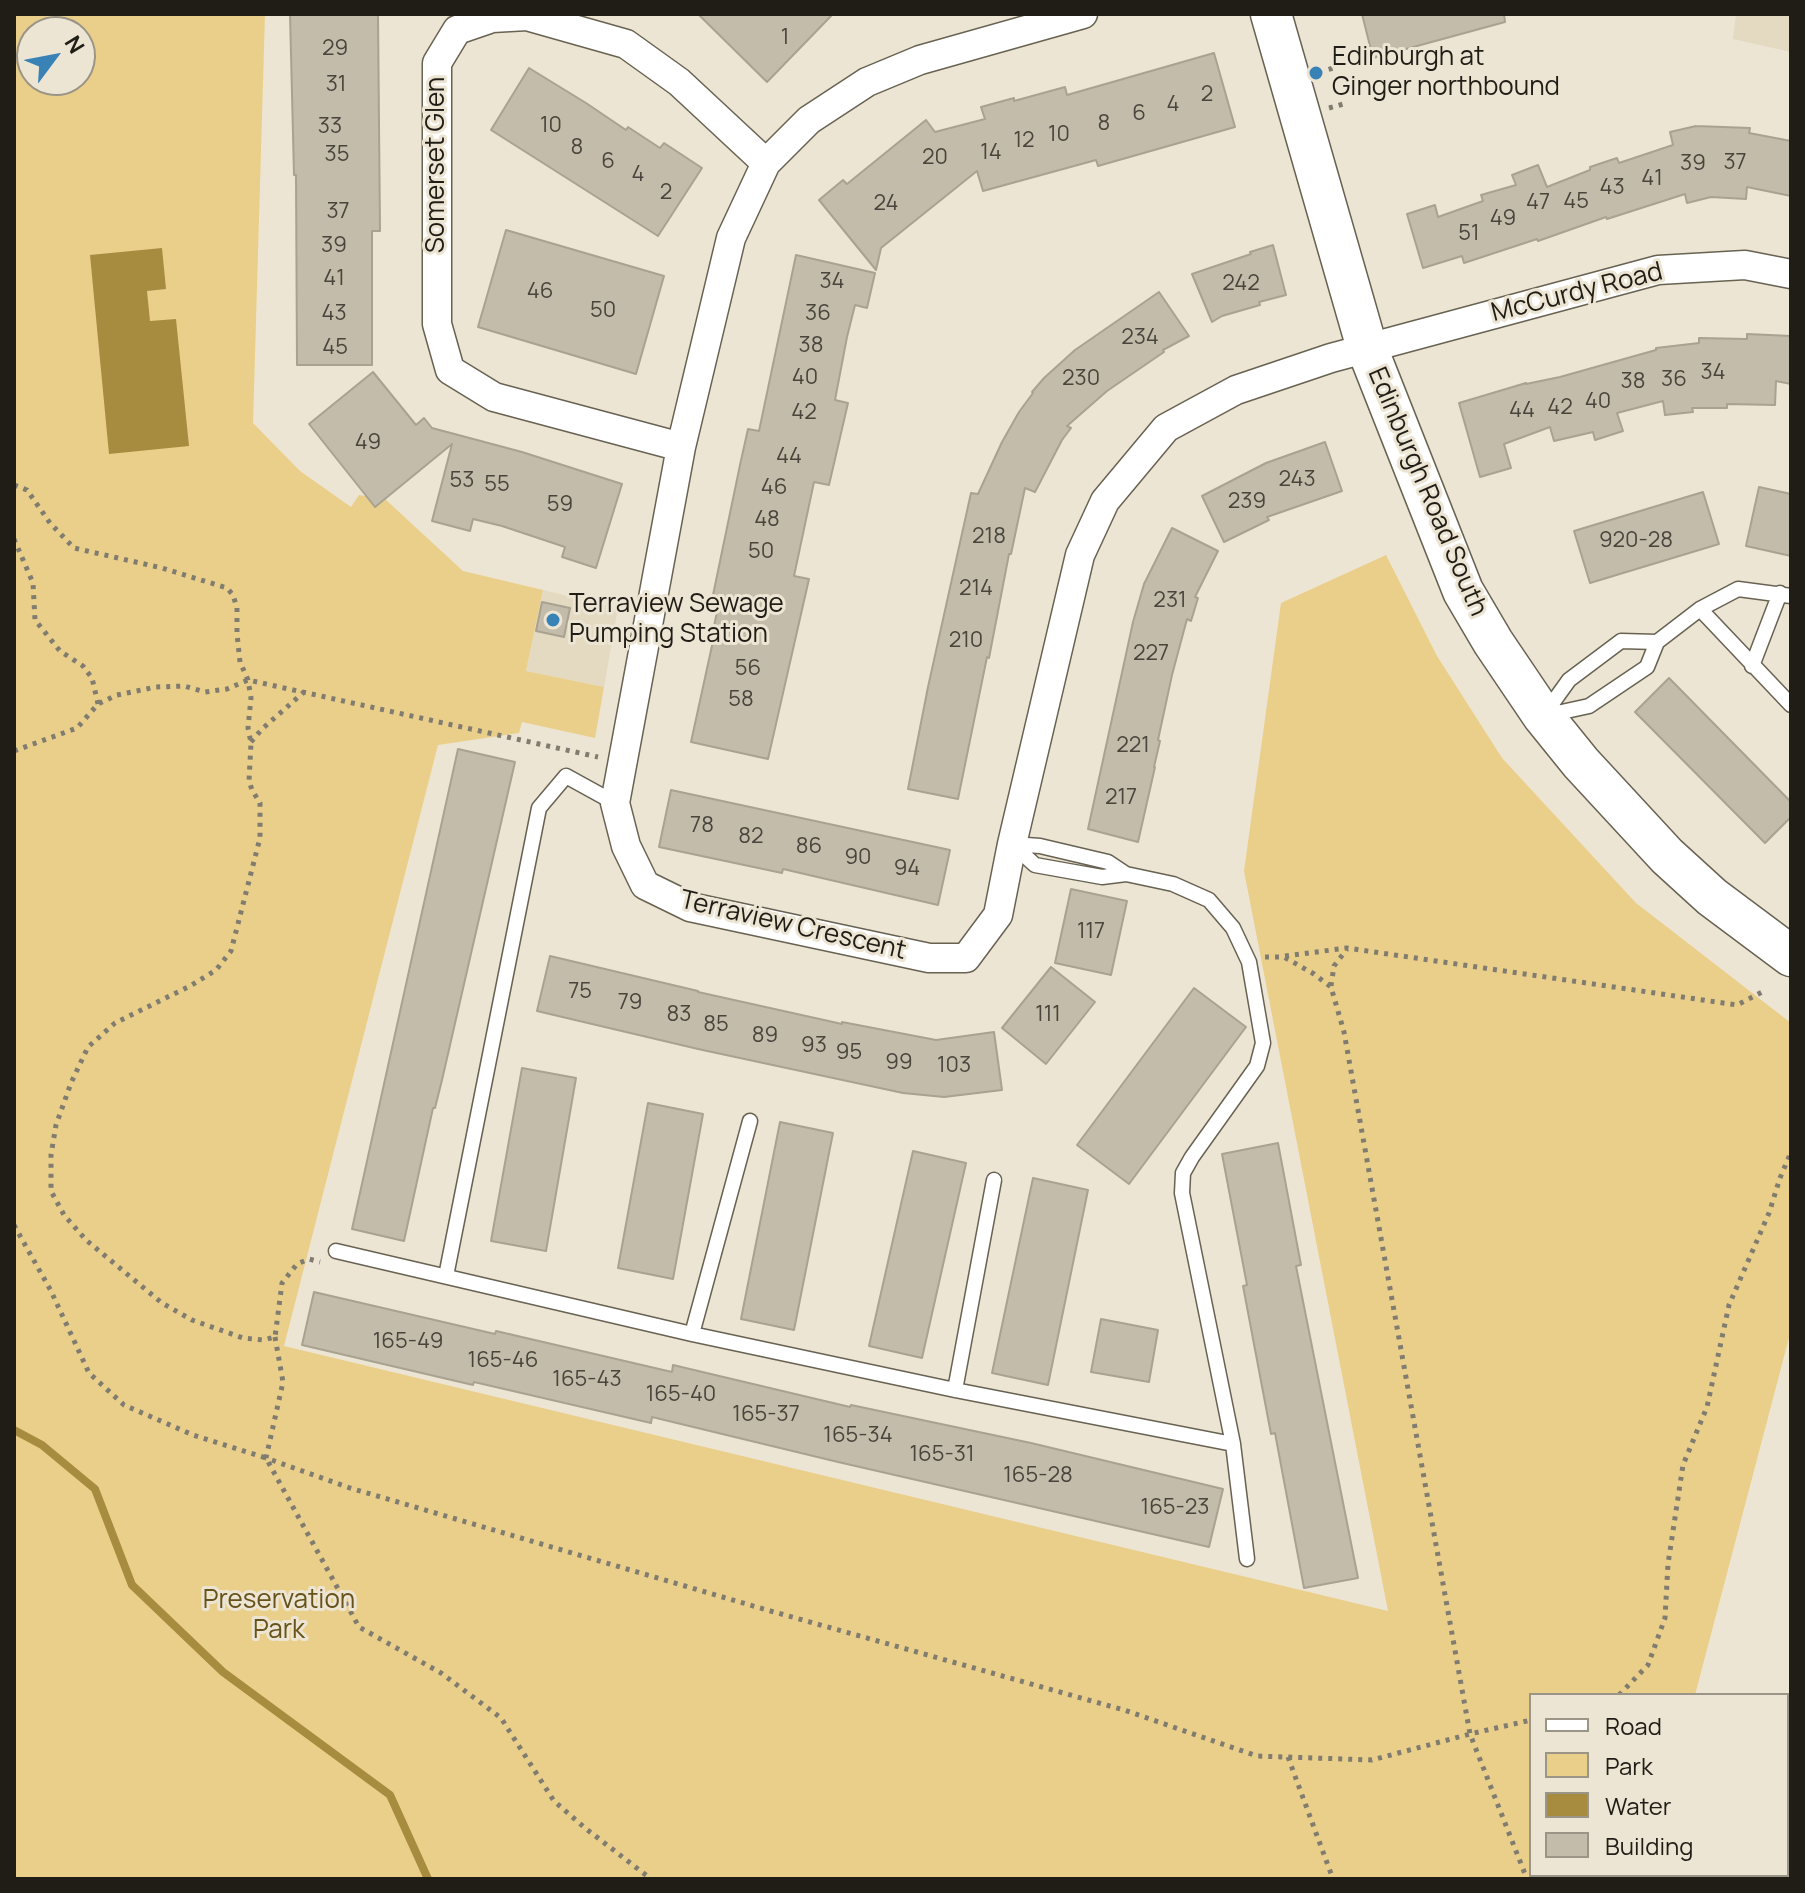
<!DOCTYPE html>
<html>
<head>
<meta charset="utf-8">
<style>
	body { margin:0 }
	#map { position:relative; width:1805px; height:1893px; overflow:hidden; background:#ede5d3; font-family:Manrope,sans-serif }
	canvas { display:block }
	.frame { position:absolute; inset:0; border:16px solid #201d17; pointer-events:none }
	.legend { position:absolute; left:1529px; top:1693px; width:260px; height:184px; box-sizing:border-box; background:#ede5d3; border:2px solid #9b9588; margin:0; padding:10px 14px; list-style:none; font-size:24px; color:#201d17 }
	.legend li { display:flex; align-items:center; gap:16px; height:40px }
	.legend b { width:40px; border:2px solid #9b9588 }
	.north { position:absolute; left:16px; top:16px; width:80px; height:80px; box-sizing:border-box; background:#ede5d3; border:2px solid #9b9588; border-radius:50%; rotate:58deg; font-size:22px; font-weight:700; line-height:32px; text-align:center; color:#201d17 }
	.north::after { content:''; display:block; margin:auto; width:28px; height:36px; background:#3882b6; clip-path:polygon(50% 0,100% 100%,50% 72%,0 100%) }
</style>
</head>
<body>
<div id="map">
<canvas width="1805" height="1893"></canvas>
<div class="frame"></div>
<ul class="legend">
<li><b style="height:10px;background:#fff"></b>Road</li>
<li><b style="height:22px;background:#eacf8a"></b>Park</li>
<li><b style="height:22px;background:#a78b3f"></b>Water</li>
<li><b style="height:22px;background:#c3bcaa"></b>Building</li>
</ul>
<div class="north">N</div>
</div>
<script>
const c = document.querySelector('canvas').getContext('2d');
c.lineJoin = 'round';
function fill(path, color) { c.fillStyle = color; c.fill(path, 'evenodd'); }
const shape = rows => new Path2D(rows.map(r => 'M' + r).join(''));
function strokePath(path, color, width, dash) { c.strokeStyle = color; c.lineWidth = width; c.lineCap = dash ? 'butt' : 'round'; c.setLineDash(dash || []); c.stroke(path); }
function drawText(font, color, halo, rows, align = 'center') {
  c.font = font + ' Manrope,sans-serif'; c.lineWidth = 6; c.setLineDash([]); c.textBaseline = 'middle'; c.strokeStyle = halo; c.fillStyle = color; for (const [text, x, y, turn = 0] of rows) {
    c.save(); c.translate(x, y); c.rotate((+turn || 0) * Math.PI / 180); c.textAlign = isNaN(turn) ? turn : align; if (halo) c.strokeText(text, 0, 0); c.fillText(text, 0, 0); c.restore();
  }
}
fill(shape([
	[1736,14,1791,14,1791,52,1733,39],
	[543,590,618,608,604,687,526,671]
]), '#e4d9c1');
fill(shape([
	[14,14,265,14,253,423,300,471,351,507,359,495,385,499,463,571,543,590,526,671,604,687,595,738,522,722,519,733,438,745,284,1346,1388,1611,1244,871,1281,603,1386,555,1437,656,1502,758,1636,903,1791,1023,1791,1330,1695,1695,1531,1695,1531,1875,1787,1875,1787,1724,1791,1724,1791,1879,14,1879],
	[32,32,80,32,80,80,32,80]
]), '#eacf8a');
fill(shape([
	[162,248,166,289,147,291,150,321,176,319,189,446,109,454,90,255]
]), '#a78b3f');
strokePath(shape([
	[14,1430,42,1445,95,1489,132,1585,223,1672,390,1795,428,1879]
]), '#a78b3f', 8);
const building = shape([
	[290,14,378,14,380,231,372,231,372,365,297,365,296,175,294,175,290,14],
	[698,14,833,14,767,82,698,14],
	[1362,14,1504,14,1505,22,1373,58,1362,14],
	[1214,53,1235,127,1098,166,1096,160,983,191,977,171,881,248,876,270,819,200,843,180,847,184,926,120,935,132,985,119,981,107,1014,98,1014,101,1065,87,1067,95,1214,53],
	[529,68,586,103,626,130,628,127,660,148,664,143,702,168,658,236,491,130,529,68],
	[1696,126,1750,128,1749,133,1791,141,1791,196,1747,187,1746,199,1711,197,1687,203,1685,194,1607,219,1606,217,1538,241,1537,239,1464,263,1462,256,1423,268,1407,214,1435,205,1438,217,1483,201,1481,195,1516,185,1512,175,1538,165,1547,187,1590,170,1590,167,1617,158,1619,163,1673,145,1670,132,1696,126],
	[506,230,664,276,636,374,478,327,506,230],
	[1273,245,1286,295,1259,302,1260,305,1222,316,1212,322,1192,274,1251,254,1250,252,1273,245],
	[796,255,875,273,867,308,855,305,847,337,835,400,848,403,829,485,814,482,794,576,809,579,768,759,691,742,713,641,711,641,720,597,713,595,740,465,748,429,759,431,796,255],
	[1159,292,1189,336,1163,350,1164,352,1107,391,1067,426,1071,428,1062,440,1035,492,1025,488,1011,554,1009,554,989,658,987,657,958,799,908,789,928,687,971,493,978,494,1002,442,1019,412,1033,393,1032,392,1044,378,1075,350,1159,292],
	[1747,334,1791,336,1791,384,1776,381,1775,405,1727,404,1727,408,1692,408,1693,412,1665,415,1663,401,1617,413,1623,431,1595,440,1593,432,1554,441,1550,427,1504,444,1511,468,1480,477,1459,403,1526,383,1526,384,1560,377,1656,350,1656,348,1699,343,1699,338,1747,339,1747,334],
	[373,372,416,425,424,418,432,428,522,452,622,484,596,568,562,557,565,547,502,526,473,519,470,531,432,521,452,444,375,507,309,424,373,372],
	[1325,442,1342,491,1267,517,1269,520,1224,542,1202,496,1266,463,1325,442],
	[1759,487,1791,494,1791,556,1746,546,1759,487],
	[1703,492,1719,544,1590,583,1574,531,1703,492],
	[1172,528,1218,551,1195,597,1198,598,1191,621,1187,619,1172,675,1158,740,1160,741,1154,767,1155,767,1138,842,1088,829,1133,622,1144,584,1172,528],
	[542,602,570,608,564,637,536,631,542,602],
	[1669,678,1791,802,1791,817,1765,843,1635,712,1669,678],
	[458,749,515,762,442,1080,435,1108,433,1108,404,1241,352,1229,458,749],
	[671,790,950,850,938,905,783,869,782,873,659,847,671,790],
	[1071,889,1127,901,1111,975,1055,963,1071,889],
	[550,956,698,991,698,992,842,1024,842,1022,936,1040,994,1032,1002,1090,944,1097,903,1093,698,1049,537,1011,550,956],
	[1051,967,1095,1002,1046,1064,1002,1028,1051,967],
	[1194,988,1246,1027,1129,1184,1077,1145,1194,988],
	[522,1068,576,1078,546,1251,491,1241,522,1068],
	[648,1103,703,1114,673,1279,618,1268,648,1103],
	[780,1122,833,1133,794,1330,741,1319,780,1122],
	[1278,1143,1301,1265,1296,1266,1358,1578,1304,1588,1275,1433,1271,1434,1243,1286,1247,1285,1222,1154,1278,1143],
	[913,1151,966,1163,922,1358,869,1346,913,1151],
	[1033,1178,1088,1190,1048,1385,992,1373,1033,1178],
	[314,1292,495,1334,496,1331,672,1372,673,1365,850,1407,851,1405,1031,1443,1223,1489,1209,1547,838,1462,652,1417,651,1423,474,1382,473,1385,302,1345,314,1292],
	[1101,1319,1158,1330,1149,1382,1091,1372,1101,1319]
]);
fill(building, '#c3bcaa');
strokePath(building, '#a9a291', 2);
const service = shape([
	[1700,609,1791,705],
	[1752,666,1780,593],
	[1546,712,1569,680,1621,641,1657,642],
	[1548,715,1589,706,1647,667,1657,642,1700,609,1738,589,1791,596],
	[1012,844,1035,865,1102,877,1126,874,1173,884,1209,900,1233,928,1249,962,1263,1043,1257,1066,1192,1157,1183,1173,1182,1193,1233,1444,1247,1559],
	[1013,844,1040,846,1108,862,1126,874],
	[336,1251,692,1334,955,1390,1233,1444],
	[446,1276,539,808,566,776,615,803],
	[692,1334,750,1121],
	[955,1390,994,1180]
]);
const minor = shape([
	[1083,14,920,60,867,82,809,120,766,163,731,238,681,447,615,803,626,846,645,885,690,907,929,958,966,958,998,915,1012,844,1080,555,1105,501,1166,428,1236,390,1331,358,1658,270,1745,265,1791,274],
	[681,447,494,397,450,370,437,324,437,63,457,30,492,18,527,16,626,44,679,82,766,163]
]);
const secondary = shape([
	[1271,14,1367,348,1463,591,1493,642,1543,716,1581,763,1667,856,1712,897,1791,956]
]);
strokePath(service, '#686252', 17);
strokePath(minor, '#686252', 31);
strokePath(secondary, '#686252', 43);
strokePath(shape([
	[1319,72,1337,67],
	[1329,108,1347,103],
	[14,485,27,490,50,523,74,548,162,568,227,588,233,595,237,608,237,634,240,662,248,680,251,698,248,728,251,743,249,781,252,790,260,803,260,838,231,951,216,970,190,986,115,1023,88,1047,71,1083,56,1125,51,1155,51,1191,64,1215,86,1240,162,1303,192,1320,243,1338,263,1340,275,1337,282,1283,297,1264,309,1259,320,1262],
	[14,539,33,583,35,620,60,651,83,666,92,678,98,704],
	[251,742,262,729,304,692],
	[14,751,77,728,98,704,117,695,156,687,184,686,205,692,227,689,248,680,598,757],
	[1285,956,1347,948,1737,1005,1764,991],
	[1265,957,1284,957,1314,974,1331,987,1344,1032,1470,1734,1527,1879],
	[1331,986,1334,966,1347,949],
	[14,1225,51,1291,89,1373,124,1405,193,1435,266,1458,359,1627,441,1673,501,1718,554,1801,585,1828,651,1879],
	[275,1337,283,1382,266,1458,350,1488,767,1610,1124,1710,1257,1756,1372,1760,1470,1734,1531,1720],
	[1619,1695,1648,1665,1665,1618,1668,1564,1683,1465,1707,1407,1729,1305,1769,1213,1780,1178,1791,1152],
	[1288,1757,1333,1879]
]), '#817c70', 5, [4, 6]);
strokePath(service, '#fff', 14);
strokePath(minor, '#fff', 28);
strokePath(secondary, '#fff', 40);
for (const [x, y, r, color] of [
	[1316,73,8,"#3882b6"],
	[553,620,8,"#3882b6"]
]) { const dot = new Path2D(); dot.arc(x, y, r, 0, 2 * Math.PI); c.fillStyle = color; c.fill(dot); strokePath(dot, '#ede5d3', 3); }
drawText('22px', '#49453c', null, [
	["1",785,38],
	["29",335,49],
	["31",336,85],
	["2",1207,95],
	["4",1173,105],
	["6",1139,114],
	["8",1104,124],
	["10",551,126],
	["33",330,127],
	["10",1059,135],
	["12",1024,141],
	["8",577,148],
	["14",991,153],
	["35",337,155],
	["20",935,158],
	["6",608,162],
	["37",1735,163],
	["39",1693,164],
	["4",638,175],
	["41",1652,179],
	["43",1612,188],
	["2",666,193],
	["45",1576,202],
	["47",1538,203],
	["24",886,204],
	["37",338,212],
	["49",1503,219],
	["51",1469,234],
	["39",334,246],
	["41",334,279],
	["34",832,282],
	["242",1241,284],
	["46",540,292],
	["50",603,311],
	["43",334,314],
	["36",818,314],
	["234",1140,338],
	["38",811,346],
	["45",335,348],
	["34",1713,373],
	["40",805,378],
	["230",1081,379],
	["36",1674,380],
	["38",1633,382],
	["40",1598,402],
	["42",1560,408],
	["44",1522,411],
	["42",804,413],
	["49",368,443],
	["44",789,457],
	["243",1297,480],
	["53",462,481],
	["55",497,485],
	["46",774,488],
	["239",1247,502],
	["59",560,505],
	["48",767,520],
	["218",989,537],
	["920-28",1636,541],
	["50",761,552],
	["214",976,589],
	["231",1170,601],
	["210",966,641],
	["227",1151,654],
	["56",748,669],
	["58",741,700],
	["221",1133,746],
	["217",1121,798],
	["78",702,826],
	["82",751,837],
	["86",809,847],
	["90",858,858],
	["94",907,869],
	["117",1091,932],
	["75",580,992],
	["79",630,1003],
	["83",679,1015],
	["111",1048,1015],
	["85",716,1025],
	["89",765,1036],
	["93",814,1046],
	["95",849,1053],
	["99",899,1063],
	["103",954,1066],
	["165-49",408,1342],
	["165-46",503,1361],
	["165-43",587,1380],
	["165-40",681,1395],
	["165-37",766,1415],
	["165-34",858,1436],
	["165-31",942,1455],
	["165-28",1038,1476],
	["165-23",1175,1508]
]);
drawText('26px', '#201d17', '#ede5d3', [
	["Edinburgh at",1332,58],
	["Ginger northbound",1332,88],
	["Terraview Sewage",569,605],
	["Pumping Station",569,635]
], 'left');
drawText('26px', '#201d17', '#ede5d3', [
	["Somerset Glen",437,165,-90],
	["McCurdy Road",1577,293,-14],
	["Edinburgh Road South",1427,492,67],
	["Terraview Crescent",793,926,13]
]);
drawText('26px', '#675219', '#ede5d3', [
	["Preservation",279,1601],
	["Park",279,1631]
]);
</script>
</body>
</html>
